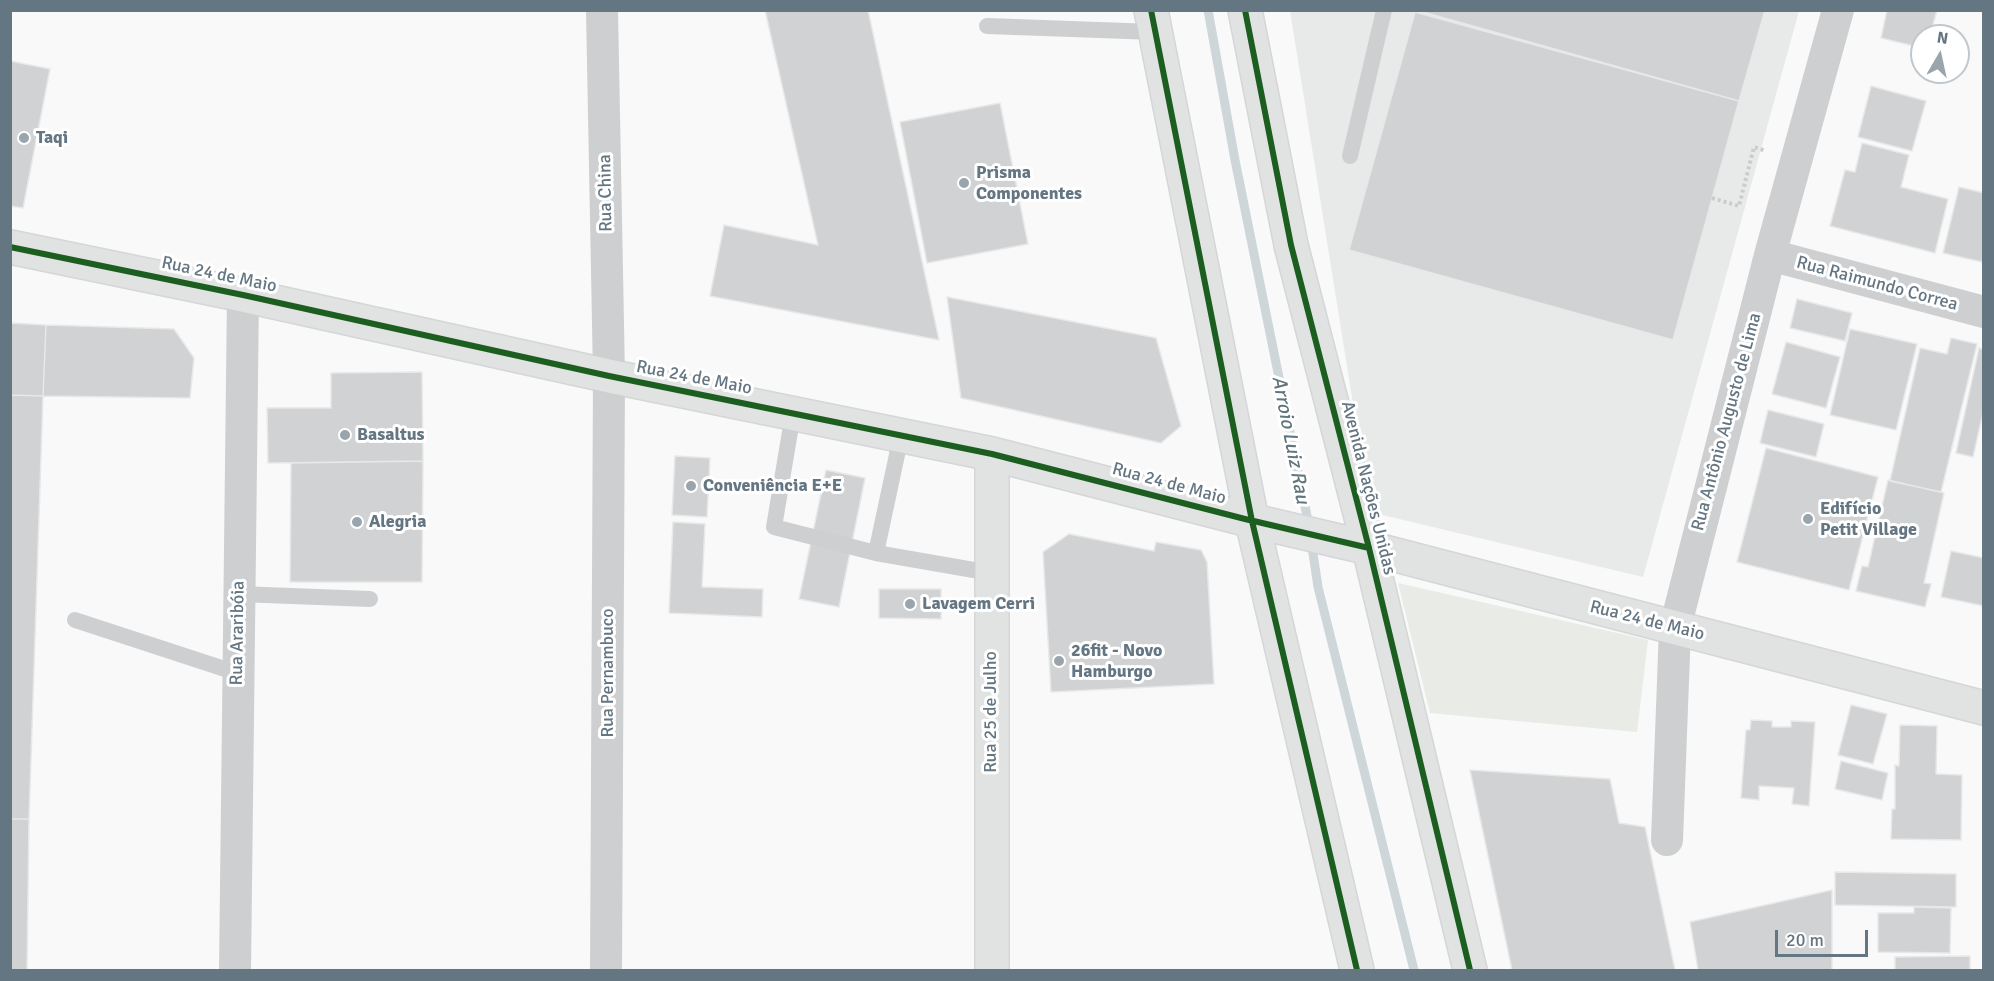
<!DOCTYPE html>
<html>
<head>
<meta charset="utf-8">
<style>
	body { margin:0 }
	#map { position:relative; width:1994px; height:981px; overflow:hidden; background:#f9f9f9; font-family:Signika,sans-serif }
	canvas { display:block }
	.frame { position:absolute; inset:0; border:12px solid #657683; pointer-events:none }
	.north { position:absolute; left:1910px; top:24px; width:60px; height:60px; box-sizing:border-box; background:#fff; border:2px solid #c1c8cd; border-radius:50%; rotate:9deg; font-size:16px; font-weight:700; line-height:24px; text-align:center; color:#657683 }
	.north::after { content:''; display:block; margin:auto; width:21px; height:27px; background:#99a4ac; clip-path:polygon(50% 0,100% 100%,50% 72%,0 100%) }
	.scale { position:absolute; left:1775px; top:930px; width:93px; height:27px; box-sizing:border-box; border:3px solid #657683; border-top:0; padding-left:8px; font-size:18px; line-height:21px; white-space:nowrap; color:#657683; -webkit-text-stroke:4px #fff; paint-order:stroke }
</style>
</head>
<body>
<div id="map">
<canvas width="1994" height="981"></canvas>
<div class="frame"></div>
<div class="north">N</div>
<div class="scale">20 m</div>
</div>
<script>
const c = document.querySelector('canvas').getContext('2d');
c.lineJoin = 'round';
function fill(path, color) { c.fillStyle = color; c.fill(path, 'evenodd'); }
const shape = rows => new Path2D(rows.map(r => 'M' + r).join(''));
function strokePath(path, color, width, dash) { c.strokeStyle = color; c.lineWidth = width; c.lineCap = dash ? 'butt' : 'round'; c.setLineDash(dash || []); c.stroke(path); }
function drawText(font, color, halo, rows, align = 'center') {
  c.font = font + ' Signika,sans-serif'; c.lineWidth = 6; c.setLineDash([]); c.textBaseline = 'middle'; c.strokeStyle = halo; c.fillStyle = color; for (const [text, x, y, turn = 0] of rows) {
    c.save(); c.translate(x, y); c.rotate((+turn || 0) * Math.PI / 180); c.textAlign = isNaN(turn) ? turn : align; if (halo) c.strokeText(text, 0, 0); c.fillText(text, 0, 0); c.restore();
  }
}
fill(shape([
	[1290,11,1799,11,1643,577,1378,514,1354,410]
]), '#e8e9e9');
fill(shape([
	[1398,583,1648,640,1637,732,1430,713]
]), '#e8ebe6');
strokePath(shape([
	[1208,10,1235,160,1309,526],
	[1311,540,1318,587,1414,970]
]), '#ced6d9', 9);
const building = shape([
	[765,10,868,10,939,340,710,296,724,225,818,245,765,10],
	[1416,10,1765,10,1739,101,1416,10],
	[1887,10,1937,10,1930,36,1922,36,1922,48,1881,38,1887,10],
	[1415,12,1739,101,1673,340,1349,250,1415,12],
	[10,61,50,69,23,208,10,206,10,61],
	[1871,86,1926,101,1912,151,1858,137,1871,86],
	[1000,103,1028,244,927,263,900,122,1000,103],
	[1862,143,1909,155,1901,187,1948,199,1935,253,1830,226,1845,170,1855,172,1862,143],
	[1959,187,1984,193,1984,255,1982,262,1943,253,1959,187],
	[947,297,1156,338,1181,426,1161,443,961,398,947,297],
	[1797,299,1852,313,1845,341,1790,328,1797,299],
	[10,323,46,325,43,396,10,395,10,323],
	[46,325,174,329,194,358,190,398,43,396,46,325],
	[1850,329,1917,344,1896,430,1830,415,1850,329],
	[1951,338,1977,344,1941,492,1890,481,1920,348,1947,354,1951,338],
	[1786,342,1840,357,1826,408,1772,394,1786,342],
	[1979,348,1984,350,1984,408,1973,457,1956,453,1979,348],
	[422,372,423,461,268,463,267,408,331,408,331,373,422,372],
	[10,395,43,396,29,819,10,819,10,395],
	[1768,410,1824,424,1816,457,1760,443,1768,410],
	[1766,448,1878,477,1849,590,1737,562,1766,448],
	[675,456,710,458,707,517,672,515,675,456],
	[423,461,422,582,290,582,291,463,423,461],
	[826,470,865,478,839,607,799,599,826,470],
	[1888,480,1944,493,1924,583,1931,584,1925,607,1856,591,1862,566,1868,567,1888,480],
	[673,522,705,524,702,587,763,589,762,617,669,613,673,522],
	[1069,534,1154,551,1156,542,1201,550,1207,562,1214,684,1051,692,1043,552,1069,534],
	[1951,551,1984,558,1984,606,1941,597,1951,551],
	[879,589,941,589,941,619,879,618,879,589],
	[1851,705,1887,714,1873,764,1838,755,1851,705],
	[1751,720,1772,721,1772,727,1791,727,1791,721,1815,722,1809,806,1792,804,1794,788,1759,786,1759,800,1741,798,1746,730,1750,730,1751,720],
	[1900,725,1937,726,1936,774,1962,775,1961,840,1891,839,1892,809,1895,809,1895,765,1899,766,1900,725],
	[1841,761,1888,773,1882,800,1835,789,1841,761],
	[1470,770,1610,779,1619,823,1645,827,1675,970,1512,970,1470,770],
	[10,819,29,819,27,970,10,970,10,819],
	[1835,872,1956,874,1956,907,1835,905,1835,872],
	[1832,890,1832,970,1698,970,1690,922,1832,890],
	[1914,907,1951,908,1950,953,1878,952,1878,913,1914,913,1914,907],
	[1970,956,1970,970,1895,970,1895,957,1970,956]
]);
fill(building, '#d0d2d3');
strokePath(building, '#e8e8e8', 1.5);
const secondary = shape([
	[1151,10,1252,521,1357,970],
	[1245,10,1291,245,1369,548,1470,970],
	[10,247,243,295,609,376,992,454,1245,519,1369,548,1984,708],
	[992,970,992,454]
]);
strokePath(secondary, '#d5d6d7', 36);
strokePath(shape([
	[1712,198,1739,206,1754,147,1766,151]
]), '#cbcccd', 4, [3, 3]);
strokePath(shape([
	[987,26,1155,32],
	[1350,156,1384,10],
	[793,414,774,527,876,553,991,573],
	[876,553,901,436],
	[239,594,370,599],
	[75,620,237,673]
]), '#cecfd0', 16);
strokePath(shape([
	[602,10,609,376,606,970],
	[1770,255,1984,312],
	[1667,840,1675,628,1770,255,1838,10],
	[235,970,243,295]
]), '#cecfd0', 32);
strokePath(secondary, '#e1e2e2', 33);
strokePath(shape([
	[1151,10,1252,521,1357,970],
	[1245,10,1291,245,1369,548,1470,970],
	[10,247,243,295,609,376,992,454,1245,519,1369,548]
]), '#1b5e20', 6);
for (const [x, y, r, color] of [
	[24,138,6,"#99a4ac"],
	[964,183,6,"#99a4ac"],
	[345,435,6,"#99a4ac"],
	[691,486,6,"#99a4ac"],
	[1808,519,6,"#99a4ac"],
	[357,522,6,"#99a4ac"],
	[910,604,6,"#99a4ac"],
	[1059,661,6,"#99a4ac"]
]) { const dot = new Path2D(); dot.arc(x, y, r, 0, 2 * Math.PI); c.fillStyle = color; c.fill(dot); strokePath(dot, '#fff', 2); }
drawText('bold 18px', '#657683', '#fff', [
	["Taqi",36,138],
	["Prisma",976,173],
	["Componentes",976,194],
	["Basaltus",357,435],
	["Conveniência E+E",703,486],
	["Edifício",1820,509],
	["Petit Village",1820,530],
	["Alegria",369,522],
	["Lavagem Cerri",922,604],
	["26fit - Novo",1071,651],
	["Hamburgo",1071,672]
], 'left');
drawText('18px', '#657683', '#fff', [
	["Rua China",606,193,-91],
	["Rua 24 de Maio",219,275,12],
	["Rua Raimundo Correa",1877,284,15],
	["Rua 24 de Maio",694,378,11],
	["Rua Antônio Augusto de Lima",1727,422,-75],
	["Rua 24 de Maio",1169,484,15],
	["Avenida Nações Unidas",1368,488,76],
	["Rua 24 de Maio",1647,621,14],
	["Rua Araribóia",238,633,-89],
	["Rua Pernambuco",608,673,-90],
	["Rua 25 de Julho",991,712,-90]
]);
drawText('italic 20px', '#60757c', '#fff', [
	["Arroio Luiz Rau",1290,440,79]
]);
</script>
</body>
</html>
